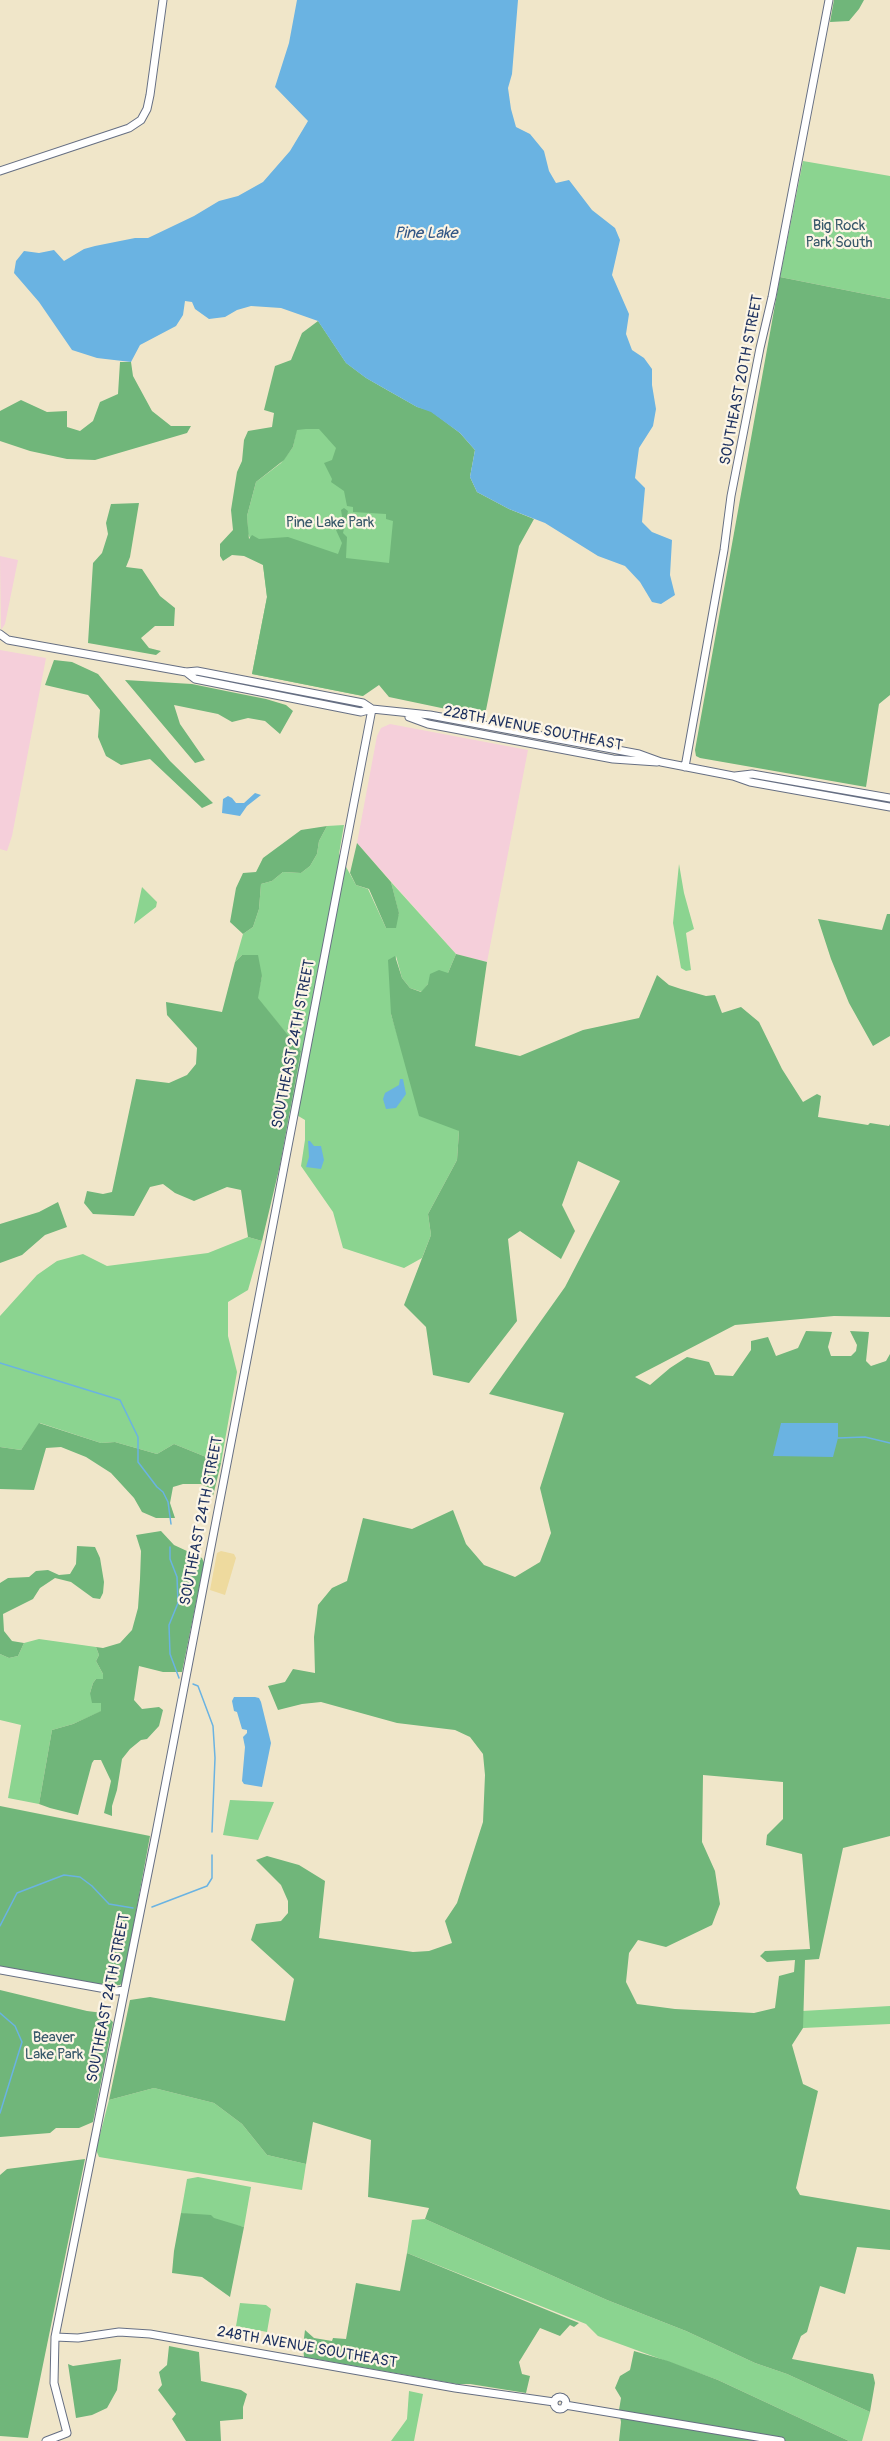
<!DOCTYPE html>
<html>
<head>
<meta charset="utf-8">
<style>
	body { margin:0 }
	canvas { display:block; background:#f0e6c9 }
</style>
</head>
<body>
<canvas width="890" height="2441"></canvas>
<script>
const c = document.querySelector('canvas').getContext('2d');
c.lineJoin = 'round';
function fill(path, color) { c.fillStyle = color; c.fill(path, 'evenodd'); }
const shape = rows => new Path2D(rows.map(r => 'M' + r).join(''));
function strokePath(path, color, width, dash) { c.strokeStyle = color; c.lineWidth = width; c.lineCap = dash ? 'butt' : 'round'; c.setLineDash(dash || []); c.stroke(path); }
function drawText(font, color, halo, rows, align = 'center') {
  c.font = font + ' Pangolin,sans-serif'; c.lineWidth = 4.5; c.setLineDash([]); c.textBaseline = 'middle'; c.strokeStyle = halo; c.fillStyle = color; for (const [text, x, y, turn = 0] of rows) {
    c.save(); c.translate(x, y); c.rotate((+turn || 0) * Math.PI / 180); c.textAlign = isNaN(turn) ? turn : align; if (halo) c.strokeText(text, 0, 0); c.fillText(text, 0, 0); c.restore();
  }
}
fill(shape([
	[0,556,18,560,5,624,1,630],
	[0,650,46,658,12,836,7,851,0,849],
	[390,724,528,750,487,962,456,954,357,843,377,736,381,728]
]), '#f5cfda');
fill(shape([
	[803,161,890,176,890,299,780,277],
	[318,321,346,363,366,378,386,390,417,407,431,411,363,696,252,674,267,597,263,565,248,534,247,516,256,482,281,463,293,447],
	[344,825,339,854,356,885,368,889,386,928,399,914,391,882,456,954,448,973,428,984,422,992,410,988,402,978,396,956,391,1014,400,1044,459,1131,457,1160,428,1214,431,1235,422,1258,404,1268,343,1248,333,1212,301,1166,305,1140,305,1120,290,1111,301,1051,257,998,262,976,242,955,235,962,243,934,253,927,259,909,261,884,272,881,283,872,301,873,310,866,317,854,319,841,327,826],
	[679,864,684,893,694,929,686,933,691,970,686,971,681,968,673,923],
	[142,887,157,902,156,907,134,924],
	[248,1237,262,1241,248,1290,228,1302,228,1336,237,1372,221,1463,174,1444,157,1454,115,1442,101,1443,40,1423,21,1450,0,1447,0,1316,37,1275,57,1261,83,1254,107,1266,208,1253],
	[39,1639,96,1647,99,1655,96,1661,103,1674,103,1680,96,1679,93,1683,90,1693,101,1703,102,1711,73,1724,52,1730,39,1804,8,1798,21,1725,0,1720,0,1654,9,1658,18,1656,24,1643],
	[230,1800,274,1802,258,1840,223,1835],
	[890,2006,890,2024,803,2028,802,2011],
	[154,2088,214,2103,242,2124,267,2155,306,2164,302,2190,99,2157,96,2150,109,2100],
	[198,2177,251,2187,244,2227,181,2213,187,2179],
	[425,2219,607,2300,686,2331,755,2363,787,2374,870,2412,862,2441,849,2441,718,2380,598,2336,586,2324,407,2253,412,2220],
	[240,2303,266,2305,271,2309,267,2332,236,2326],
	[409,2391,423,2394,414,2441,391,2441,407,2419]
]), '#8bd490');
fill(shape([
	[834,0,864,0,859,9,849,21,830,22],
	[780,277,890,299,890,695,879,704,866,787,700,758,696,756,695,750],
	[318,321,346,363,366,378,417,407,431,411,460,433,475,450,470,477,477,492,509,509,534,519,519,546,486,710,470,714,389,697,379,685,363,696,252,674,267,597,263,565,244,556,232,555,223,561,220,556,220,544,233,530,231,510,237,472,242,461,244,440,248,431,272,427,274,413,264,410,275,366,291,360,302,333],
	[306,429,319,429,336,448,332,460,324,463,332,479,331,482,344,491,347,506,353,507,353,512,386,514,386,519,393,521,389,563,346,558,347,537,343,533,348,511,344,508,341,510,342,516,336,530,342,543,338,554,288,537,259,539,252,535,249,539,247,516,256,482,284,460,293,447,297,430],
	[120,362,131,362,133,376,152,411,171,426,191,426,187,433,95,460,67,459,30,451,0,441,0,411,21,400,47,412,67,411,67,427,80,431,93,421,100,402,118,394],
	[139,503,130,557,126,567,142,569,160,596,175,608,174,626,155,626,141,638,149,648,161,651,156,655,88,643,93,563,102,553,108,534,106,523,111,504],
	[54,660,72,662,98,674,170,761,213,803,202,808,150,759,121,765,106,756,98,737,100,710,88,695,45,685],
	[125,680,192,684,226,691,266,699,286,705,293,711,280,734,265,721,248,718,232,722,218,714,174,705,180,724,205,760,195,763],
	[327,826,319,841,317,854,310,866,301,873,283,872,272,881,261,884,259,909,253,927,243,934,230,922,236,888,243,873,256,872,263,858,301,830],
	[357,843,391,882,399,913,396,928,386,928,369,889,356,885,350,873],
	[887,914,890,914,890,1036,873,1046,849,1003,831,959,818,919,882,930],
	[456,954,487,962,475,1046,520,1056,583,1030,639,1018,657,975,669,985,681,989,706,996,715,995,722,1013,741,1007,759,1022,782,1069,803,1102,817,1094,821,1096,818,1117,868,1125,870,1123,889,1126,890,1124,890,1317,834,1316,735,1325,635,1377,650,1385,670,1368,687,1357,709,1362,715,1375,733,1376,751,1350,751,1341,768,1337,776,1356,798,1348,806,1331,832,1332,828,1347,831,1356,851,1356,856,1351,857,1345,850,1331,869,1332,866,1361,871,1366,886,1361,890,1354,890,1836,843,1848,819,1959,805,1960,803,2028,792,2045,803,2084,818,2091,796,2188,800,2195,890,2210,890,2250,857,2247,845,2294,820,2286,807,2332,801,2336,792,2359,873,2374,875,2383,870,2412,787,2374,755,2363,686,2331,607,2300,425,2219,429,2208,368,2197,371,2140,313,2122,306,2164,267,2155,242,2124,214,2103,154,2088,109,2100,130,2000,150,1997,285,2021,294,1979,251,1940,256,1924,281,1921,288,1913,288,1901,281,1885,256,1860,267,1856,299,1865,325,1881,319,1938,413,1952,429,1951,452,1943,445,1921,457,1903,483,1822,485,1775,483,1754,470,1737,455,1730,397,1723,321,1702,302,1704,278,1710,268,1686,285,1682,293,1669,315,1673,314,1637,318,1605,332,1588,347,1581,363,1518,412,1529,453,1510,466,1544,484,1565,515,1577,540,1562,551,1533,540,1488,564,1413,489,1394,565,1287,620,1181,578,1161,562,1205,575,1231,561,1259,520,1231,508,1239,517,1321,469,1383,433,1375,426,1327,404,1305,431,1235,428,1214,457,1160,459,1131,419,1116,391,1014,388,960,395,956,402,978,410,988,421,992,428,984,430,974,439,970,448,973],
	[703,1775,783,1782,783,1819,767,1835,766,1845,802,1854,810,1949,765,1951,760,1956,767,1962,795,1960,794,1972,779,1976,775,2008,754,2013,675,2009,637,2004,626,1982,629,1953,638,1940,666,1947,712,1925,720,1904,715,1871,702,1842],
	[242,955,258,955,262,976,258,998,301,1051,280,1165,262,1241,248,1237,241,1190,227,1187,194,1201,175,1193,163,1184,150,1187,134,1216,93,1214,84,1203,87,1191,103,1194,112,1192,136,1079,169,1083,187,1075,196,1064,197,1048,167,1015,166,1002,222,1012,235,962],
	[58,1202,67,1227,45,1235,22,1255,0,1263,0,1224,39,1212],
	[39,1423,101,1443,115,1442,157,1454,174,1444,221,1463,213,1496,211,1489,201,1484,183,1484,173,1487,170,1503,175,1518,156,1518,142,1512,134,1498,111,1473,86,1457,61,1447,46,1448,34,1490,0,1489,0,1447,21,1450],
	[161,1531,174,1545,202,1558,204,1563,182,1672,163,1672,139,1666,134,1700,142,1709,159,1707,163,1710,159,1726,147,1739,141,1740,130,1749,122,1759,117,1790,112,1806,112,1816,104,1813,111,1781,101,1760,94,1760,92,1763,78,1815,50,1808,39,1804,52,1730,73,1724,101,1711,101,1703,92,1703,90,1693,93,1683,96,1679,103,1679,103,1674,96,1661,99,1655,96,1647,103,1648,120,1643,132,1630,138,1608,140,1579,141,1551,136,1535],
	[77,1546,95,1547,100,1558,104,1582,103,1593,100,1599,93,1598,71,1582,55,1578,40,1588,33,1599,3,1614,4,1631,12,1641,24,1643,18,1656,9,1658,0,1654,0,1583,8,1578,29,1577,36,1571,48,1570,59,1575,70,1574,76,1564],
	[0,1806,150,1836,123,1982,120,1985,110,1986,0,1966],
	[0,1990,87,2011,103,2013,113,2022,93,2122,79,2128,56,2128,50,2133,0,2137],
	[85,2159,28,2438,0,2436,0,2175,7,2169],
	[181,2213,211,2215,214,2218,244,2227,230,2297,202,2277,172,2273,174,2251],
	[407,2253,579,2323,574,2327,570,2325,560,2336,540,2328,519,2362,522,2374,530,2376,526,2393,470,2384,457,2384,304,2357,303,2346,305,2330,314,2338,332,2341,333,2338,346,2339,356,2283,400,2291],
	[169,2346,199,2352,201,2381,241,2390,247,2394,243,2407,243,2419,220,2421,221,2441,186,2441,172,2419,176,2414,158,2390,162,2385,159,2372,167,2365],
	[634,2351,668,2361,718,2380,849,2441,619,2441,621,2422,619,2410,621,2398,615,2388,620,2376,630,2370],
	[121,2359,117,2390,107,2408,92,2415,76,2418,68,2364,73,2366]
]), '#70b67a');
fill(shape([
	[221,1551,234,1554,236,1558,225,1595,210,1590,217,1553]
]), '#eeda9e');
fill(shape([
	[297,0,518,0,512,74,508,88,511,109,516,127,530,134,544,151,549,171,556,183,569,180,592,210,615,228,620,240,612,275,629,314,626,334,632,350,644,358,652,369,652,385,656,409,653,426,639,448,635,478,645,488,642,522,652,532,672,540,670,575,675,595,661,604,652,602,640,582,625,566,598,556,545,523,509,509,477,492,470,477,475,450,460,433,431,412,417,407,366,378,346,363,318,321,281,308,251,306,237,310,225,317,209,319,195,309,192,302,185,301,183,315,176,326,140,345,131,362,97,358,72,350,39,302,14,273,16,261,24,251,39,253,54,250,64,261,84,249,95,246,135,238,148,238,194,216,219,201,238,196,263,182,290,151,308,121,275,87,289,43],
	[255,793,261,795,247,806,240,816,222,813,223,799,228,796,232,798,236,803,244,803],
	[400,1079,403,1079,406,1094,396,1108,386,1109,383,1099,385,1093,399,1085],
	[308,1141,310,1141,314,1146,321,1146,324,1160,321,1169,306,1167,309,1157],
	[781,1423,838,1423,838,1438,833,1457,773,1456],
	[234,1697,255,1697,259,1698,261,1702,271,1743,262,1787,244,1784,242,1781,245,1747,243,1737,247,1733,247,1730,242,1729,237,1712,234,1711,232,1701]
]), '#6ab3e2');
strokePath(shape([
	[0,1363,120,1400,138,1437,138,1462,157,1487,163,1492,168,1502,171,1524],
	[838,1438,865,1437,890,1443],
	[170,1547,170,1559,177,1577,178,1603,169,1625,170,1654,179,1678],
	[193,1684,198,1686,213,1726,215,1758,212,1832],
	[152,1907,207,1886,212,1878,212,1855],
	[0,1926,17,1893,64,1875,80,1877,92,1886,109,1904,133,1908],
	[0,2013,15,2026,22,2042,0,2113]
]), '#6ab3e2', 1.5);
const secondary = shape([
	[0,171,129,128,141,120,147,109,150,95,163,0],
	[0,634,8,640,186,672,197,671,363,703,372,709],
	[186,672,195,679,361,712,372,709,430,715,639,754,661,762,733,776,750,782,890,807],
	[409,717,428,724,613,759,657,762],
	[685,767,724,550,731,496,760,348,772,297,829,0],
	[735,776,752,774,890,798],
	[0,1970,117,1991,124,1990],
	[55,2337,78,2338,119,2332,150,2334,455,2388,554,2402],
	'554 2403a6 6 0 1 1 12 0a6 6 0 1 1-12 0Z',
	[565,2405,781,2441],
	[46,2441,67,2433,54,2383,55,2337,156,1833,372,709]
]);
strokePath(secondary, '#666f83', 9);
strokePath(secondary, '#fff', 7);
drawText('15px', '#37586a', '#fcf5e5', [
	["Big Rock",839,226],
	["Park South",839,243],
	["Pine Lake Park",330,523],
	["Beaver",54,2038],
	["Lake Park",54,2055]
]);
drawText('15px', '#1b2f5e', '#fcf5e5', [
	["SOUTHEAST 20TH STREET",742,380,-79],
	["228TH AVENUE SOUTHEAST",533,729,11],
	["SOUTHEAST 24TH STREET",294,1044,-79],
	["SOUTHEAST 24TH STREET",202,1521,-79],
	["SOUTHEAST 24TH STREET",109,1998,-79],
	["248TH AVENUE SOUTHEAST",307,2348,10]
]);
drawText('italic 16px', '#335786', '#fcf5e5', [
	["Pine Lake",426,234]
]);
</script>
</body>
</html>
